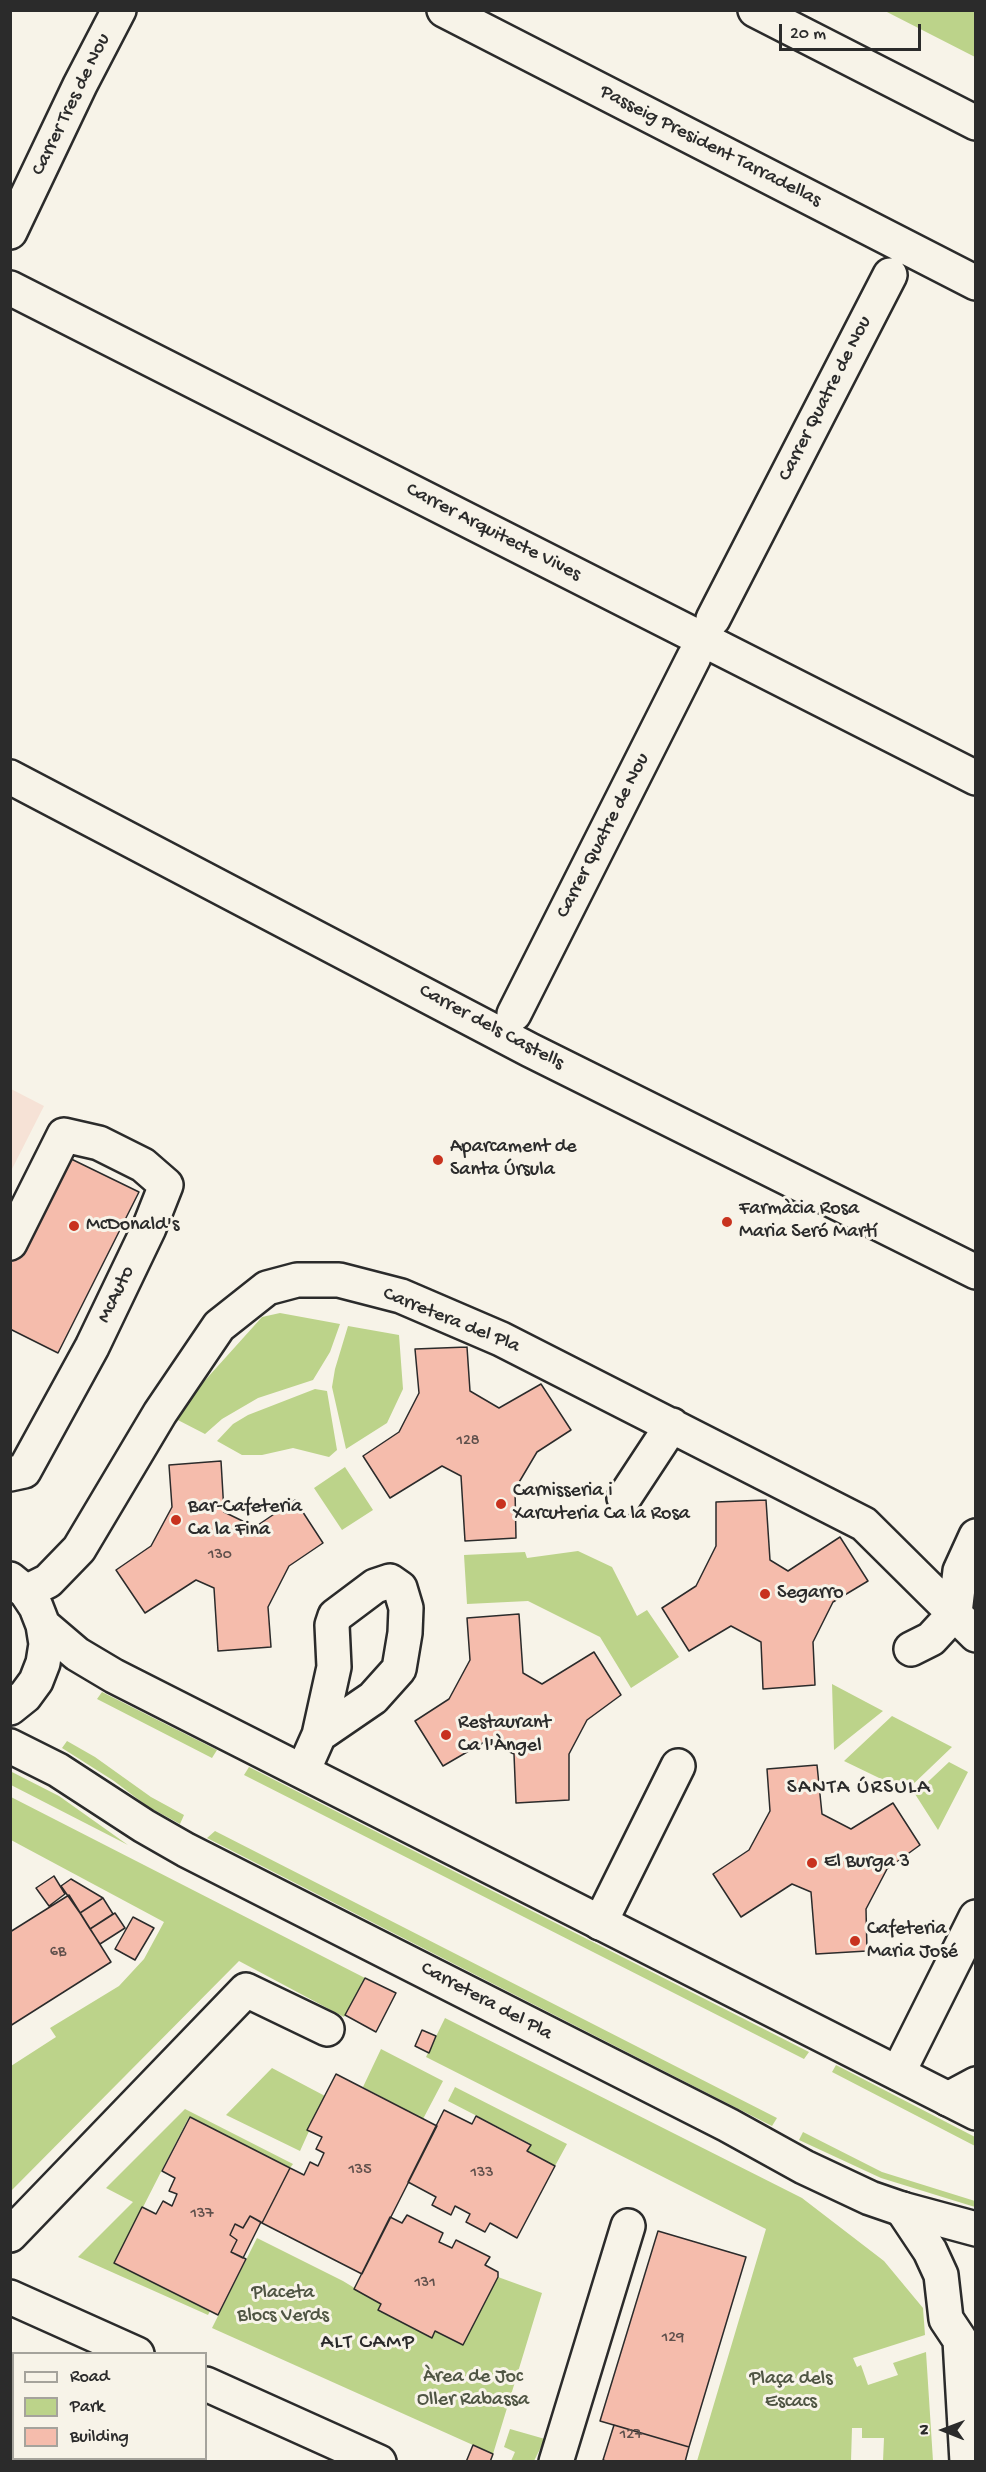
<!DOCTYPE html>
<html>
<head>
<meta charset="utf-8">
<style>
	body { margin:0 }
	#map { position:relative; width:986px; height:2472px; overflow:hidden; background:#f7f3e8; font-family:"Gochi Hand",sans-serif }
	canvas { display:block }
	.frame { position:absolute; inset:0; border:12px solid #2b2b2b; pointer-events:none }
	.legend { position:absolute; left:12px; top:2352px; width:195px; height:108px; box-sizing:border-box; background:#f7f3e8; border:2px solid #a5a39c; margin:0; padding:8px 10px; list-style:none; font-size:18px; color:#2b2b2b }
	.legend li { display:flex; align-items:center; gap:12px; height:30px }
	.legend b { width:30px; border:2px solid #a5a39c }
	.north { position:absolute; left:914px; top:2400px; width:60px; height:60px; -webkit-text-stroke:4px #f7f3e8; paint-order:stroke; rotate:271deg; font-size:16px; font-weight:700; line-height:24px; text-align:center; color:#2b2b2b }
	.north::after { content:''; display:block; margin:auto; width:21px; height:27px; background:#2b2b2b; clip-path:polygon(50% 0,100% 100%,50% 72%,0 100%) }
	.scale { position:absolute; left:779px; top:24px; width:142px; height:27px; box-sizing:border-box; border:3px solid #2b2b2b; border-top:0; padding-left:8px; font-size:18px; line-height:21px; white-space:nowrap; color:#2b2b2b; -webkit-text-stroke:4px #f7f3e8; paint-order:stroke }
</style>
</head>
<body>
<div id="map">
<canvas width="986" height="2472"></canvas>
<div class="frame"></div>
<ul class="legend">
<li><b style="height:8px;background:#f7f3e8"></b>Road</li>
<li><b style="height:16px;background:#bcd38a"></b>Park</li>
<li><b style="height:16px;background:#f5bcac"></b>Building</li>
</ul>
<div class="north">N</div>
<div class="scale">20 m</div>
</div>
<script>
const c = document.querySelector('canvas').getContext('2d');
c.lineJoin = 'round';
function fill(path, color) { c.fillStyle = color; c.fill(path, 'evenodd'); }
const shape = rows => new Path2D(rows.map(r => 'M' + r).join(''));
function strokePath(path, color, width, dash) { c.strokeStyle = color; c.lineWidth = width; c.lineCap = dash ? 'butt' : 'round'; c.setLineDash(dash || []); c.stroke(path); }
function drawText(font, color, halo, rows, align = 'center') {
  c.font = font + ' "Gochi Hand",sans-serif'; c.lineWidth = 6; c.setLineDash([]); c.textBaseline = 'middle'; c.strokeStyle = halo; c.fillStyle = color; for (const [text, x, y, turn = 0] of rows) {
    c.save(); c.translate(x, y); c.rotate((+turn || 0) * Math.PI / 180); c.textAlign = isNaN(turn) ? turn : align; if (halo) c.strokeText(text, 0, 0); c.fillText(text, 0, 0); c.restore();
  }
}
fill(shape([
	[11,1089,44,1106,11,1171]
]), '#f6e2d6');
fill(shape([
	[885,11,975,11,975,57],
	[280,1313,340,1324,330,1352,313,1380,258,1398,222,1419,205,1434,172,1417,262,1317],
	[348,1326,399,1335,403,1389,387,1423,346,1449,332,1387,335,1369],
	[315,1389,327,1391,337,1450,329,1457,293,1448,262,1455,242,1455,217,1441,233,1424,248,1415],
	[345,1467,373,1510,342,1530,314,1488],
	[578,1551,612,1567,637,1616,647,1610,679,1657,631,1688,600,1637,528,1601,467,1604,464,1555,525,1552,527,1558],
	[832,1684,883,1711,834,1750],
	[102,1692,217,1750,212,1758,97,1699],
	[892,1716,952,1747,906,1791,844,1761],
	[67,1741,95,1757,151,1797,184,1815,180,1824,147,1806,114,1781,62,1748],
	[949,1762,968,1772,938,1830,915,1794],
	[249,1767,809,2052,804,2059,244,1775],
	[10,1771,59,1796,128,1845,11,1785],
	[11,1797,365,1978,344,2017,239,1961,11,2191,11,2066,56,2037,50,2028,119,1986,144,1959,164,1922,11,1840],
	[215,1831,777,2118,772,2126,207,1838],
	[445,2018,802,2198,884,2261,923,2308,925,2335,853,2358,857,2367,861,2365,868,2385,898,2375,893,2363,926,2352,933,2461,883,2461,884,2438,862,2438,862,2428,852,2428,851,2461,697,2461,766,2229,426,2057],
	[381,2049,443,2081,423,2119,363,2087],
	[836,2065,975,2137,975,2146,832,2072],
	[272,2068,325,2096,300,2151,226,2115],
	[455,2087,567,2144,555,2166,527,2151,531,2144,448,2101],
	[185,2109,293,2164,290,2168,189,2117,115,2262,210,2311,208,2315,78,2257,133,2202,106,2188],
	[803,2132,882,2172,975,2201,975,2207,881,2178,799,2140],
	[257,2238,343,2281,381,2304,378,2310,431,2338,435,2331,462,2345,498,2277,542,2293,493,2454,212,2328],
	[510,2429,545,2439,534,2461,511,2461,515,2452,504,2447]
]), '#bcd38a');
const building = shape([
	[63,1155,139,1192,58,1353,10,1329,10,1260,63,1155],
	[467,1347,470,1391,499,1408,541,1384,571,1430,537,1452,515,1489,516,1538,465,1541,461,1476,442,1466,390,1498,363,1456,399,1432,419,1393,415,1349,467,1347],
	[221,1461,224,1512,255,1527,295,1500,323,1543,289,1566,268,1607,271,1647,218,1651,214,1588,196,1580,145,1613,116,1570,151,1546,172,1507,169,1465,221,1461],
	[766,1500,770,1560,788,1571,840,1537,868,1581,833,1602,813,1642,815,1685,763,1689,761,1642,731,1626,689,1651,662,1608,696,1586,716,1546,716,1502,766,1500],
	[519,1614,523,1673,542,1684,594,1652,621,1695,587,1720,569,1754,569,1800,516,1803,514,1754,486,1741,443,1766,415,1721,449,1699,470,1660,467,1618,519,1614],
	[817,1765,822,1814,851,1829,893,1803,920,1845,887,1869,866,1909,867,1951,816,1954,811,1892,792,1884,741,1917,713,1874,749,1850,770,1811,767,1769,817,1765],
	[54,1876,65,1894,49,1906,36,1888,54,1876],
	[71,1879,103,1898,80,1913,61,1886,71,1879],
	[69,1895,111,1962,10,2026,10,1932,69,1895],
	[103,1898,113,1914,90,1929,80,1913,103,1898],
	[115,1913,125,1928,100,1944,90,1929,115,1913],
	[133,1917,154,1928,135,1960,115,1949,133,1917],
	[365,1978,396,1993,376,2032,345,2015,365,1978],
	[422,2030,436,2036,429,2053,415,2046,422,2030],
	[336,2074,437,2126,362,2274,262,2223,290,2168,304,2175,310,2162,318,2166,324,2153,316,2149,322,2137,307,2130,336,2074],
	[444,2110,472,2124,476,2116,531,2145,527,2151,555,2166,517,2238,490,2223,485,2232,466,2222,470,2214,455,2206,451,2215,432,2205,436,2197,408,2182,444,2110],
	[190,2117,290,2168,262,2223,250,2216,243,2228,235,2224,230,2235,237,2240,231,2252,246,2259,218,2315,114,2263,142,2207,156,2214,163,2201,172,2206,177,2194,169,2191,175,2178,162,2171,190,2117],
	[407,2215,443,2233,439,2242,452,2248,456,2240,490,2257,485,2265,498,2272,498,2277,463,2345,435,2331,432,2338,378,2310,381,2304,354,2289,390,2217,402,2223,407,2215],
	[250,2216,261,2222,243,2258,231,2252,237,2240,230,2235,235,2224,243,2228,250,2216],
	[658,2231,746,2257,689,2447,600,2421,658,2231],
	[614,2425,689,2447,685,2462,609,2462,603,2460,614,2425],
	[473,2445,493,2454,490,2462,466,2462,473,2445]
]);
fill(building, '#f5bcac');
strokePath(building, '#2b2b2b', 1.5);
const minor = shape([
	[444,10,976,283],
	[755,10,976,123],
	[10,232,80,85,119,10],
	[10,288,976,778],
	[713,619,890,275],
	[10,777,530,1050,976,1272],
	[514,1014,694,657],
	[10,1243,64,1135,99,1143,143,1165,166,1185,149,1228,92,1347,24,1471,10,1474],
	[624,1498,672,1425],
	[26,1592,48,1581,79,1549,160,1413,219,1326,267,1288,297,1280,339,1280,401,1296,501,1339,864,1524,976,1635],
	[955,1613,960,1571,976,1536],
	[911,1649,931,1639,955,1613],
	[303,1771,319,1735,334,1667,332,1625,335,1616,375,1586,390,1581,400,1588,406,1608,405,1633,399,1669,373,1698,319,1735],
	[600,1923,678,1766],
	[898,2073,976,1917],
	[948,2099,976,2084],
	[902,2209,930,2251,941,2275,946,2319,960,2340,967,2462],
	[10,2235,246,1990,327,2029],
	[10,2297,137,2354],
	[206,2384,379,2462],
	[10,2433,14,2434],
	[70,2458,77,2462],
	[556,2462,628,2226]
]);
const major = shape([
	[10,1579,26,1592,36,1607,43,1625,46,1644,43,1663,36,1681,25,1696,10,1708],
	[43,1625,77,1654,114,1676,976,2113],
	[10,1746,58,1770,144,1826,186,1850,728,2125,804,2167,870,2198,902,2209,976,2229]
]);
strokePath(minor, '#2b2b2b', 38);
strokePath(major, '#2b2b2b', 38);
strokePath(minor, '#f7f3e8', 33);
strokePath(major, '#f7f3e8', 33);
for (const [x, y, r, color] of [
	[438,1160,6,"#c8321e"],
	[727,1222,6,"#c8321e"],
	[74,1226,6,"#c8321e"],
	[501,1504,6,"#c8321e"],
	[176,1520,6,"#c8321e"],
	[765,1594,6,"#c8321e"],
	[446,1735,6,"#c8321e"],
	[812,1863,6,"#c8321e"],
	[855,1941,6,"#c8321e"]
]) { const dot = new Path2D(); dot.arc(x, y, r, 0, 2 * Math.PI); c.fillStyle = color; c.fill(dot); strokePath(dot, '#f7f3e8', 2); }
drawText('16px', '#5e4f4b', null, [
	["128",468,1442],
	["130",220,1556],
	["6B",58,1953],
	["135",360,2171],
	["133",482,2174],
	["137",202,2215],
	["131",425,2284],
	["129",673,2339],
	["127",631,2436]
]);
drawText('20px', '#2b2b2b', '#f7f3e8', [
	["Carrer Tres de Nou",72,105,-64],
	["Passeig President Tarradellas",710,147,27],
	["Carrer Quatre de Nou",826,399,-63],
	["Carrer Arquitecte Vives",493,533,27],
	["Carrer Quatre de Nou",604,836,-63],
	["Carrer dels Castells",491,1028,28],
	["McAuto",117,1295,-64],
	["Carretera del Pla",451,1321,22],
	["Carretera del Pla",486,2002,28]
]);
drawText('20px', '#2b2b2b', '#f7f3e8', [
	["Aparcament de",450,1148],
	["Santa Úrsula",450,1171],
	["Farmàcia Rosa",739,1210],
	["Maria Seró Martí",739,1233],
	["McDonald's",86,1226],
	["Carnisseria i",513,1492],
	["Xarcuteria Ca la Rosa",513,1515],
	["Bar-Cafeteria",188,1508],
	["Ca la Fina",188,1531],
	["Segarro",777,1594],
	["Restaurant",458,1724],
	["Ca l'Àngel",458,1747],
	["El Burga 3",824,1863],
	["Cafeteria",867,1930],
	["Maria José",867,1953]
], 'left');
drawText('20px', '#4f5543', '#f7f3e8', [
	["Placeta",283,2294],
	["Blocs Verds",283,2317],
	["Àrea de Joc",473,2378],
	["Oller Rabassa",473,2401],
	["Plaça dels",791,2380],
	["Escacs",791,2403]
]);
c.letterSpacing = '1.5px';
drawText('21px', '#2b2b2b', '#f7f3e8', [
	["SANTA ÚRSULA",859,1789],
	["ALT CAMP",368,2344]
]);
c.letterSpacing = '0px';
</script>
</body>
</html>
